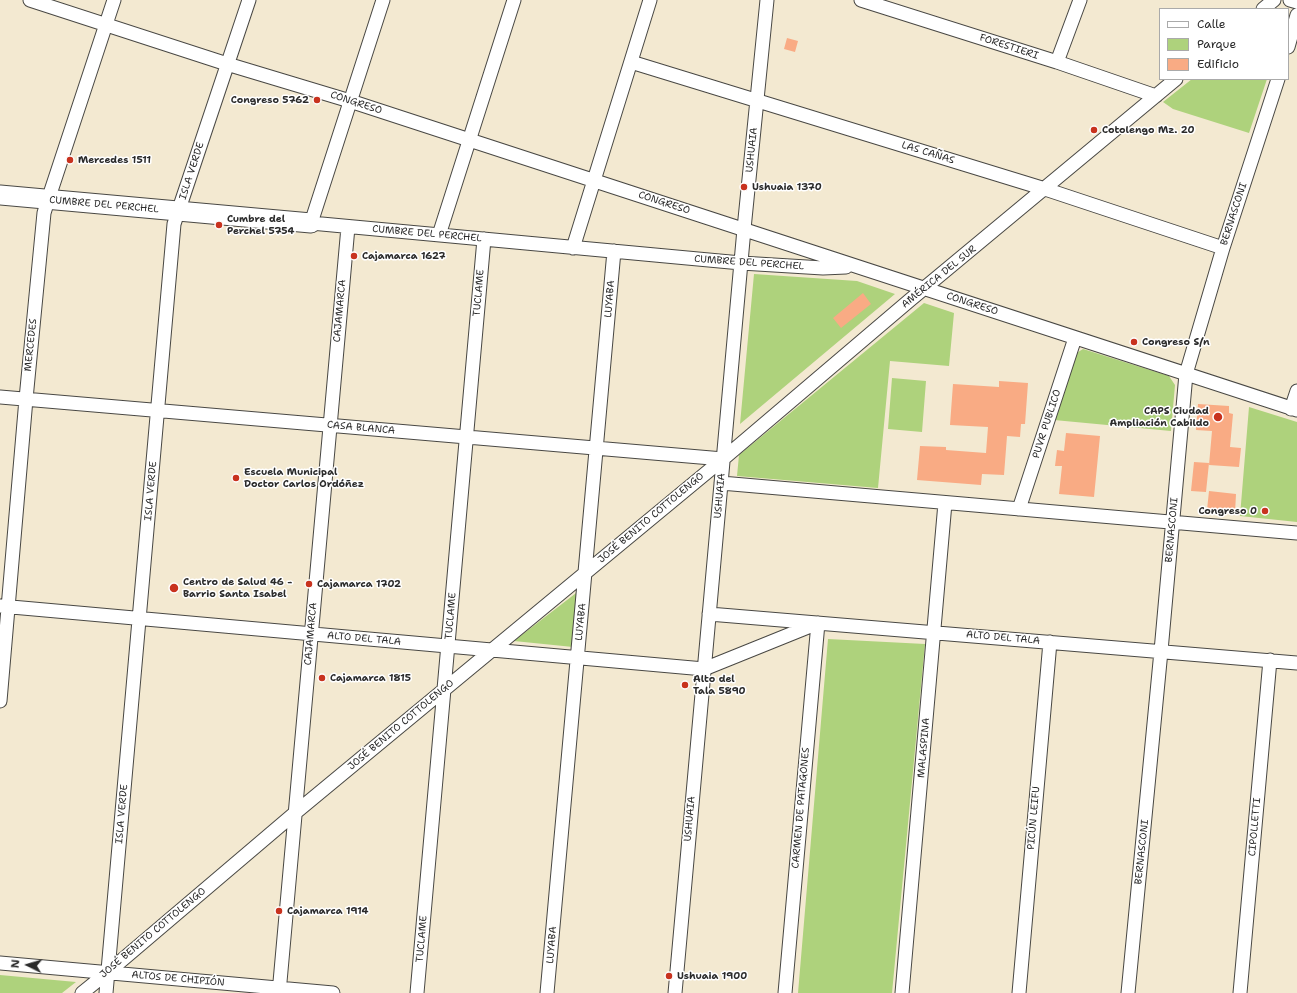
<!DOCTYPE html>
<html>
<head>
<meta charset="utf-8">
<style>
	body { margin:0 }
	#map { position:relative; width:1297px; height:993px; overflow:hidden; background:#f3e9d1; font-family:"Shantell Sans",sans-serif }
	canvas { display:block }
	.legend { position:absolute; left:1159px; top:8px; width:130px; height:72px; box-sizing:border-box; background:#fff; border:1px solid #aaa; margin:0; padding:5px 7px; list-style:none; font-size:12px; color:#2b2b2b }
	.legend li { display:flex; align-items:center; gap:8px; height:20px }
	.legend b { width:20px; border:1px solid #aaa }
	.north { position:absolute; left:8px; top:945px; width:40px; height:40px; -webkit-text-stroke:3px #fff; paint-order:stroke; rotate:275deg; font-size:11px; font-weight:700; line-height:16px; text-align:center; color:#2b2b2b }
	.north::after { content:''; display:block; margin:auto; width:14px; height:18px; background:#2b2b2b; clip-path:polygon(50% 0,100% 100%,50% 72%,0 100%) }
</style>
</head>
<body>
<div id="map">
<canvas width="1297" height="993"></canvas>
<ul class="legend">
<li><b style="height:5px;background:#fff"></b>Calle</li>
<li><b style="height:11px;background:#aed27c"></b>Parque</li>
<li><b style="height:11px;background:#f9ab84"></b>Edificio</li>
</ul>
<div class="north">N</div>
</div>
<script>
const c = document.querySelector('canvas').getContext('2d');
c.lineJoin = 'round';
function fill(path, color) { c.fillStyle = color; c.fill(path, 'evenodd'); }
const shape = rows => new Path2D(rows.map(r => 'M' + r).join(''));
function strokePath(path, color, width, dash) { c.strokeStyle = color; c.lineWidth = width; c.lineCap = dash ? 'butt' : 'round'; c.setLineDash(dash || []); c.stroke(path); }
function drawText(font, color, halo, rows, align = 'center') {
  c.font = font + ' "Shantell Sans",sans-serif'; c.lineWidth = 3; c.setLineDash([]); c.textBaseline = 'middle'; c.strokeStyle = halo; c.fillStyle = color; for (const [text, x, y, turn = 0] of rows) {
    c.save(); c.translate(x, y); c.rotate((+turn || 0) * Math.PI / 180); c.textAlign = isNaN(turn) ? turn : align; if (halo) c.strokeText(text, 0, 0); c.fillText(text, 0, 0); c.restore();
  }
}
fill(shape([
	[1192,79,1267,79,1249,133,1173,109,1163,102],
	[754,274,857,281,895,294,740,424],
	[924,303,954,313,949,366,890,361,878,488,737,476,739,455],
	[1083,349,1169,376,1175,385,1171,431,1054,420,1075,354],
	[892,378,926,381,922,432,888,429],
	[1249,407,1297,422,1297,522,1240,516],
	[580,590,573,647,514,641],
	[828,639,925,644,892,993,798,993],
	[0,975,76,982,62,993,0,993]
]), '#aed27c');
fill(shape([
	[787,38,798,41,795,52,784,49],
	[863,293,871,304,841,328,833,318],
	[999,381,1028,383,1025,424,1021,424,1020,437,1007,436,1004,475,982,474,981,485,917,480,920,446,946,447,946,450,986,453,988,427,950,425,953,384,999,387],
	[1198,404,1229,406,1229,413,1233,414,1230,447,1241,448,1239,467,1209,465,1212,431,1196,430],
	[1066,433,1100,436,1094,497,1059,494,1062,466,1055,466,1057,450,1064,451],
	[1194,462,1209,463,1206,492,1191,491],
	[1209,491,1236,494,1235,513,1207,510]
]), '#f9ab84');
const street = shape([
	[30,0,227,64,350,101,1297,410],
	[383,0,311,223,741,263,823,268,846,267],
	[861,0,1057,62,1156,96],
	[1290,0,1297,2],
	[1263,9,1274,0],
	[1288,47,1297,15],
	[631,62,1045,189,1223,248],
	[1057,62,1080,0],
	[439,235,514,0],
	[573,248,650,0],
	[0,397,723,459],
	[1291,409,1297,391],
	[721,483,1297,533],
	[1019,509,1075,338],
	[0,606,704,669,818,623,785,993],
	[709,614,1297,663],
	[0,701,26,399,44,213,48,200,114,0],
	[0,963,333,993],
	[82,993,108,972,295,813,723,459,910,300,1176,79],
	[106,993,174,224,249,0],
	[279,993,348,227],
	[417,993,484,239],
	[547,993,614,251],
	[675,993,744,229,767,0],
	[902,993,945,503],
	[1019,993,1050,642],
	[1128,993,1161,651,1186,374,1223,248,1278,79],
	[1240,993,1270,660]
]);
const secondary = shape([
	[0,195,311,223]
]);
strokePath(street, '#494844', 15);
strokePath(secondary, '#494844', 21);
strokePath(street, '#fff', 13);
strokePath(secondary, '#fff', 19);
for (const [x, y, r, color] of [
	[317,100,4,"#c8321e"],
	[1094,130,4,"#c8321e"],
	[70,160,4,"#c8321e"],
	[744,187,4,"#c8321e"],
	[219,225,4,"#c8321e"],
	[354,256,4,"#c8321e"],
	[1134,342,4,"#c8321e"],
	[1218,417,5,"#c8321e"],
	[236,478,4,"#c8321e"],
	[1265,511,4,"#c8321e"],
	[309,584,4,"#c8321e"],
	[174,588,5,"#c8321e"],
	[322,678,4,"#c8321e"],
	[685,685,4,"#c8321e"],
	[279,911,4,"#c8321e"],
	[669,976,4,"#c8321e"]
]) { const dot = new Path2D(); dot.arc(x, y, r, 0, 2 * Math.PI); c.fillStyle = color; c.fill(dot); strokePath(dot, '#fff', 1.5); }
drawText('10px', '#2b2b2b', '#fff', [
	["FORESTIERI",1009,47,18],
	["CONGRESO",356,103,18],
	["USHUAIA",752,150,-84],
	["LAS CAÑAS",928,153,17],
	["ISLA VERDE",192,171,-72],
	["CONGRESO",664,203,18],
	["CUMBRE DEL PERCHEL",104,205,5],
	["BERNASCONI",1234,214,-72],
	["CUMBRE DEL PERCHEL",427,234,5],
	["CUMBRE DEL PERCHEL",749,263,4],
	["AMÉRICA DEL SUR",939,277,-39],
	["TUCLAME",479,293,-85],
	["LUYABA",610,299,-85],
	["CONGRESO",972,304,18],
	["CAJAMARCA",340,311,-85],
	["MERCEDES",31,345,-84],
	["PUVR PUBLICO",1047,424,-72],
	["CASA BLANCA",361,428,5],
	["ISLA VERDE",151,491,-85],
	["USHUAIA",720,496,-85],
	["JOSÉ BENITO COTTOLENGO",651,518,-40],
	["BERNASCONI",1172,530,-85],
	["TUCLAME",451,616,-85],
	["LUYABA",581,622,-84],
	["CAJAMARCA",311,634,-85],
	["ALTO DEL TALA",1003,638,5],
	["ALTO DEL TALA",364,639,5],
	["JOSÉ BENITO COTTOLENGO",401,725,-40],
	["MALASPINA",924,748,-85],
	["CARMEN DE PATAGONES",801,808,-85],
	["ISLA VERDE",122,814,-85],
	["PICÚN LEIFU",1034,818,-85],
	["USHUAIA",690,819,-85],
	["CIPOLLETTI",1255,827,-85],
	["BERNASCONI",1142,852,-84],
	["JOSÉ BENITO COTTOLENGO",153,933,-40],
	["TUCLAME",422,939,-85],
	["LUYABA",552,945,-85],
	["ALTOS DE CHIPIÓN",178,979,5]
]);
drawText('bold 10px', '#2b2b2b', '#fff', [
	["Congreso 5762",309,100,"right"],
	["Cotolengo Mz. 20",1102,130],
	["Mercedes 1511",78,160],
	["Ushuaia 1370",752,187],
	["Cumbre del",227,219],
	["Perchel 5754",227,231],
	["Cajamarca 1627",362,256],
	["Congreso S/n",1142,342],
	["CAPS Ciudad",1209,411,"right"],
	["Ampliación Cabildo",1209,423,"right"],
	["Escuela Municipal",244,472],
	["Doctor Carlos Ordóñez",244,484],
	["Congreso 0",1257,511,"right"],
	["Centro de Salud 46 -",183,582],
	["Barrio Santa Isabel",183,594],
	["Cajamarca 1702",317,584],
	["Cajamarca 1815",330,678],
	["Alto del",693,679],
	["Tala 5890",693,691],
	["Cajamarca 1914",287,911],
	["Ushuaia 1900",677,976]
], 'left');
</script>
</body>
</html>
